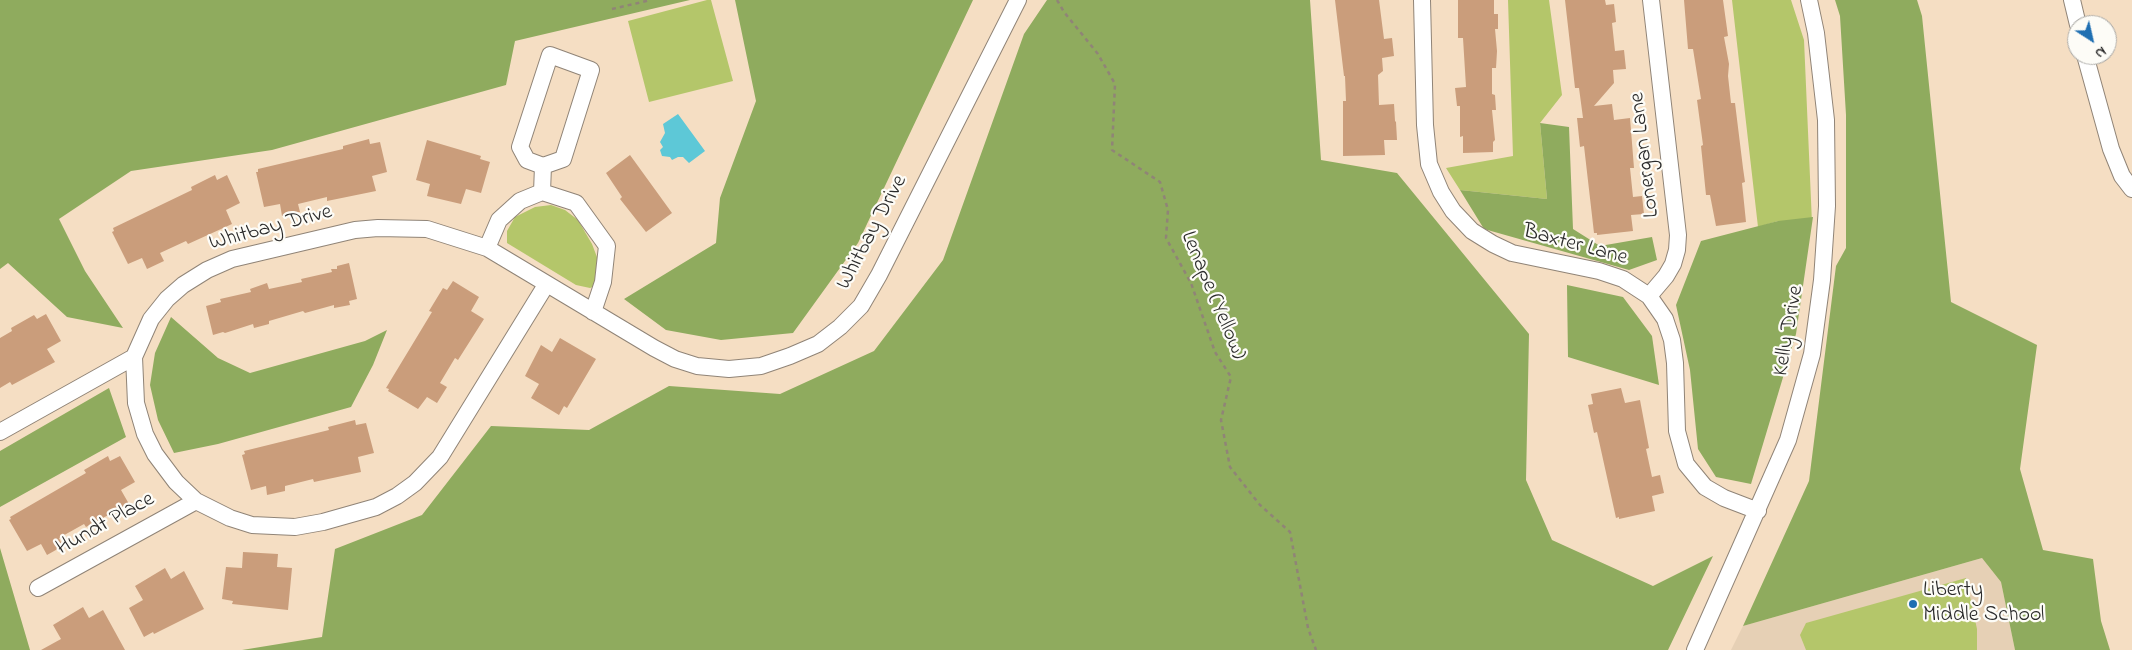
<!DOCTYPE html>
<html>
<head>
<meta charset="utf-8">
<style>
	body { margin:0 }
	#map { position:relative; width:2132px; height:650px; overflow:hidden; background:#f5dec3; font-family:"Indie Flower",sans-serif }
	canvas { display:block }
	.north { position:absolute; left:2067px; top:15px; width:50px; height:50px; box-sizing:border-box; background:#fdfcf7; border:1px solid #a9a8a5; border-radius:50%; rotate:145deg; font-size:14px; font-weight:700; line-height:20px; text-align:center; color:#2b2b2b }
	.north::after { content:''; display:block; margin:auto; width:18px; height:22px; background:#1f6fb2; clip-path:polygon(50% 0,100% 100%,50% 72%,0 100%) }
</style>
</head>
<body>
<div id="map">
<canvas width="2132" height="650"></canvas>
<div class="north">N</div>
</div>
<script>
const c = document.querySelector('canvas').getContext('2d');
c.lineJoin = 'round';
function fill(path, color) { c.fillStyle = color; c.fill(path, 'evenodd'); }
const shape = rows => new Path2D(rows.map(r => 'M' + r).join(''));
function strokePath(path, color, width, dash) { c.strokeStyle = color; c.lineWidth = width; c.lineCap = dash ? 'butt' : 'round'; c.setLineDash(dash || []); c.stroke(path); }
function drawText(font, color, halo, rows, align = 'center') {
  c.font = font + ' "Indie Flower",sans-serif'; c.lineWidth = 4.5; c.setLineDash([]); c.textBaseline = 'middle'; c.strokeStyle = halo; c.fillStyle = color; for (const [text, x, y, turn = 0] of rows) {
    c.save(); c.translate(x, y); c.rotate((+turn || 0) * Math.PI / 180); c.textAlign = isNaN(turn) ? turn : align; if (halo) c.strokeText(text, 0, 0); c.fillText(text, 0, 0); c.restore();
  }
}
fill(shape([
	[1982,558,2001,582,2015,650,1731,650,1743,626]
]), '#e6d0b5');
fill(shape([
	[707,0,711,0,733,81,649,102,628,21],
	[1508,0,1549,0,1562,95,1540,123,1547,199,1460,190,1446,168,1513,156],
	[1732,0,1791,0,1804,40,1812,223,1778,221,1758,227],
	[551,205,565,210,578,220,592,244,600,265,595,286,590,288,576,285,507,243,507,231,515,217,535,207],
	[1966,578,1977,629,1977,650,1806,650,1800,635,1806,623]
]), '#b4c66a');
fill(shape([
	[0,0,690,0,515,41,506,85,272,150,131,171,59,219,85,271,123,328,67,317,8,263,0,269],
	[735,0,973,0,858,243,793,333,721,340,666,330,624,299,716,243,720,198,756,101],
	[1047,0,1310,0,1321,160,1397,173,1529,334,1526,480,1552,540,1653,586,1713,556,1668,650,242,650,322,637,335,549,422,515,491,426,589,430,669,386,780,394,874,351,943,260,1024,34],
	[1835,0,1917,0,1922,16,1951,302,2037,345,2020,469,2043,550,2093,559,2101,621,2110,650,2015,650,2001,582,1982,558,1743,626,1809,481,1836,266,1846,248,1846,115,1840,16],
	[1540,123,1569,127,1573,229,1600,246,1652,237,1657,260,1629,270,1484,229,1460,190,1547,199],
	[1813,217,1796,334,1751,484,1716,477,1698,449,1690,370,1676,305,1701,241,1778,221],
	[1567,285,1623,297,1652,336,1659,385,1568,357],
	[171,317,218,358,250,373,365,341,387,330,373,365,351,407,218,444,174,453,158,420,150,385,155,353],
	[109,388,126,437,0,507,0,451],
	[0,548,30,650,0,650]
]), '#8fab5e');
fill(shape([
	[678,114,705,151,689,163,683,157,678,157,672,160,670,157,662,156,660,150,663,147,660,142,665,133,663,124]
]), '#5dc8d7');
fill(shape([
	[1335,0,1379,0,1384,39,1392,38,1394,56,1382,58,1383,71,1378,75,1379,105,1394,104,1395,121,1396,122,1397,140,1384,140,1385,155,1343,156,1343,101,1346,101,1345,76,1344,76],
	[1458,0,1494,0,1494,14,1498,14,1498,29,1495,29,1497,51,1496,68,1492,68,1492,94,1495,95,1496,110,1492,110,1495,140,1493,142,1493,152,1463,153,1463,136,1460,137,1460,106,1457,106,1455,88,1466,87,1463,38,1458,38],
	[1565,0,1605,0,1606,5,1614,4,1616,22,1612,23,1615,51,1624,50,1626,69,1613,70,1614,83,1594,106,1612,104,1614,120,1630,118,1634,168,1630,168,1633,197,1642,196,1644,214,1631,215,1633,231,1597,235,1597,233,1594,233,1584,146,1580,147,1577,118,1583,118,1579,88,1575,88],
	[1684,0,1723,0,1728,36,1724,37,1729,64,1728,76,1731,103,1735,103,1743,168,1745,182,1742,183,1746,222,1716,226,1710,195,1706,195,1701,146,1703,145,1697,100,1701,99,1693,49,1688,49],
	[369,139,370,144,380,142,387,172,372,176,376,191,327,201,327,197,298,204,300,212,282,216,280,204,264,207,256,172,258,172,258,169,343,149,343,146],
	[427,140,481,156,480,159,490,162,481,193,466,189,461,204,427,196,430,184,416,180],
	[630,155,672,213,646,232,620,199,622,197,606,173],
	[215,175,217,180,227,175,240,203,226,210,232,224,188,244,186,241,160,253,164,261,147,269,142,258,128,264,112,232,114,231,113,228,192,190,191,187],
	[349,263,357,299,349,301,350,305,334,308,334,305,305,313,303,311,269,321,269,324,254,328,253,324,225,333,223,332,213,335,206,306,221,302,220,299,251,292,250,289,267,283,269,289,302,282,301,279,332,272,331,269,337,269,337,266],
	[453,281,479,297,471,311,484,319,458,360,455,358,440,383,447,387,437,403,427,397,418,409,388,391,389,389,386,388,432,312,429,311,443,288,447,290],
	[46,314,61,341,47,349,55,362,12,385,10,382,0,388,0,338,12,331,11,328,34,315,37,319],
	[560,338,596,359,567,408,564,406,559,415,531,398,539,384,525,376,541,345,552,352],
	[1621,388,1625,403,1640,400,1649,448,1646,449,1652,477,1660,475,1664,493,1652,496,1655,511,1619,519,1619,517,1616,518,1597,432,1594,433,1588,405,1593,404,1591,394],
	[355,420,356,425,366,423,374,453,358,457,361,472,314,482,313,479,285,486,285,491,267,495,266,486,251,490,242,455,245,454,244,451,329,430,328,427],
	[108,456,110,461,120,456,135,482,121,490,129,504,86,527,84,524,59,538,63,546,47,555,41,544,27,551,9,520,11,519,10,517,86,473,84,470],
	[243,552,278,554,277,567,292,568,288,610,232,604,233,601,222,599,226,567,242,568],
	[165,568,171,579,184,571,204,609,154,634,153,632,144,637,129,608,143,600,135,586],
	[83,607,89,618,103,610,125,650,41,650,61,639,53,625]
]), '#ca9d7b');
const minor = shape([
	[1422,0,1425,125,1429,164,1441,192,1453,211,1472,231,1493,244,1512,253,1599,271,1623,279,1649,296,1665,319,1672,340,1675,363,1677,431,1686,464,1705,487,1724,498,1758,511],
	[2072,0,2078,25],
	[2085,55,2111,149,2122,176,2132,189],
	[542,192,543,166,563,159,591,70,550,55,520,147,527,160,543,166],
	[487,248,499,220,520,201,542,192,576,203,607,246,603,282,593,312],
	[546,285,440,457,415,483,397,496,376,507,323,522,295,527,252,525,230,518,196,501,176,482,155,454,145,434,136,403,134,357,151,319,167,299,183,285,207,270,232,259,355,230,378,228,427,229,487,248,654,348,675,359,697,366,729,369,761,366,790,356,818,344,840,327,861,306,879,275,1018,0],
	[1649,296,1666,276,1673,264,1677,250,1678,235,1651,0],
	[0,432,134,357],
	[38,588,196,501],
	[1695,650,1788,440,1812,354,1822,280,1827,206,1826,120,1816,33,1809,0]
]);
strokePath(minor, '#908477', 18);
strokePath(shape([
	[1057,0,1064,12,1098,54,1115,84,1112,150,1160,182,1168,210,1166,238,1191,283,1215,352,1231,377,1221,420,1230,467,1260,505,1290,532,1308,628,1316,650],
	[612,9,651,0]
]), '#908477', 2.5, [4, 4]);
strokePath(minor, '#fff', 16);
for (const [x, y, r, color] of [
	[1913,604,5,"#1f6fb2"]
]) { const dot = new Path2D(); dot.arc(x, y, r, 0, 2 * Math.PI); c.fillStyle = color; c.fill(dot); strokePath(dot, '#fdfcf7', 2); }
drawText('22px', '#2b2b2b', '#fdfcf7', [
	["Lonergan Lane",1646,155,-97],
	["Whitbay Drive",271,229,-15],
	["Whitbay Drive",873,233,-62],
	["Baxter Lane",1575,246,15],
	["Lenape (Yellow)",1212,296,67],
	["Kelly Drive",1790,331,-80],
	["Hundt Place",106,525,-29]
]);
drawText('22px', '#2b2b2b', '#fdfcf7', [
	["Liberty",1923,591],
	["Middle School",1923,616]
], 'left');
</script>
</body>
</html>
